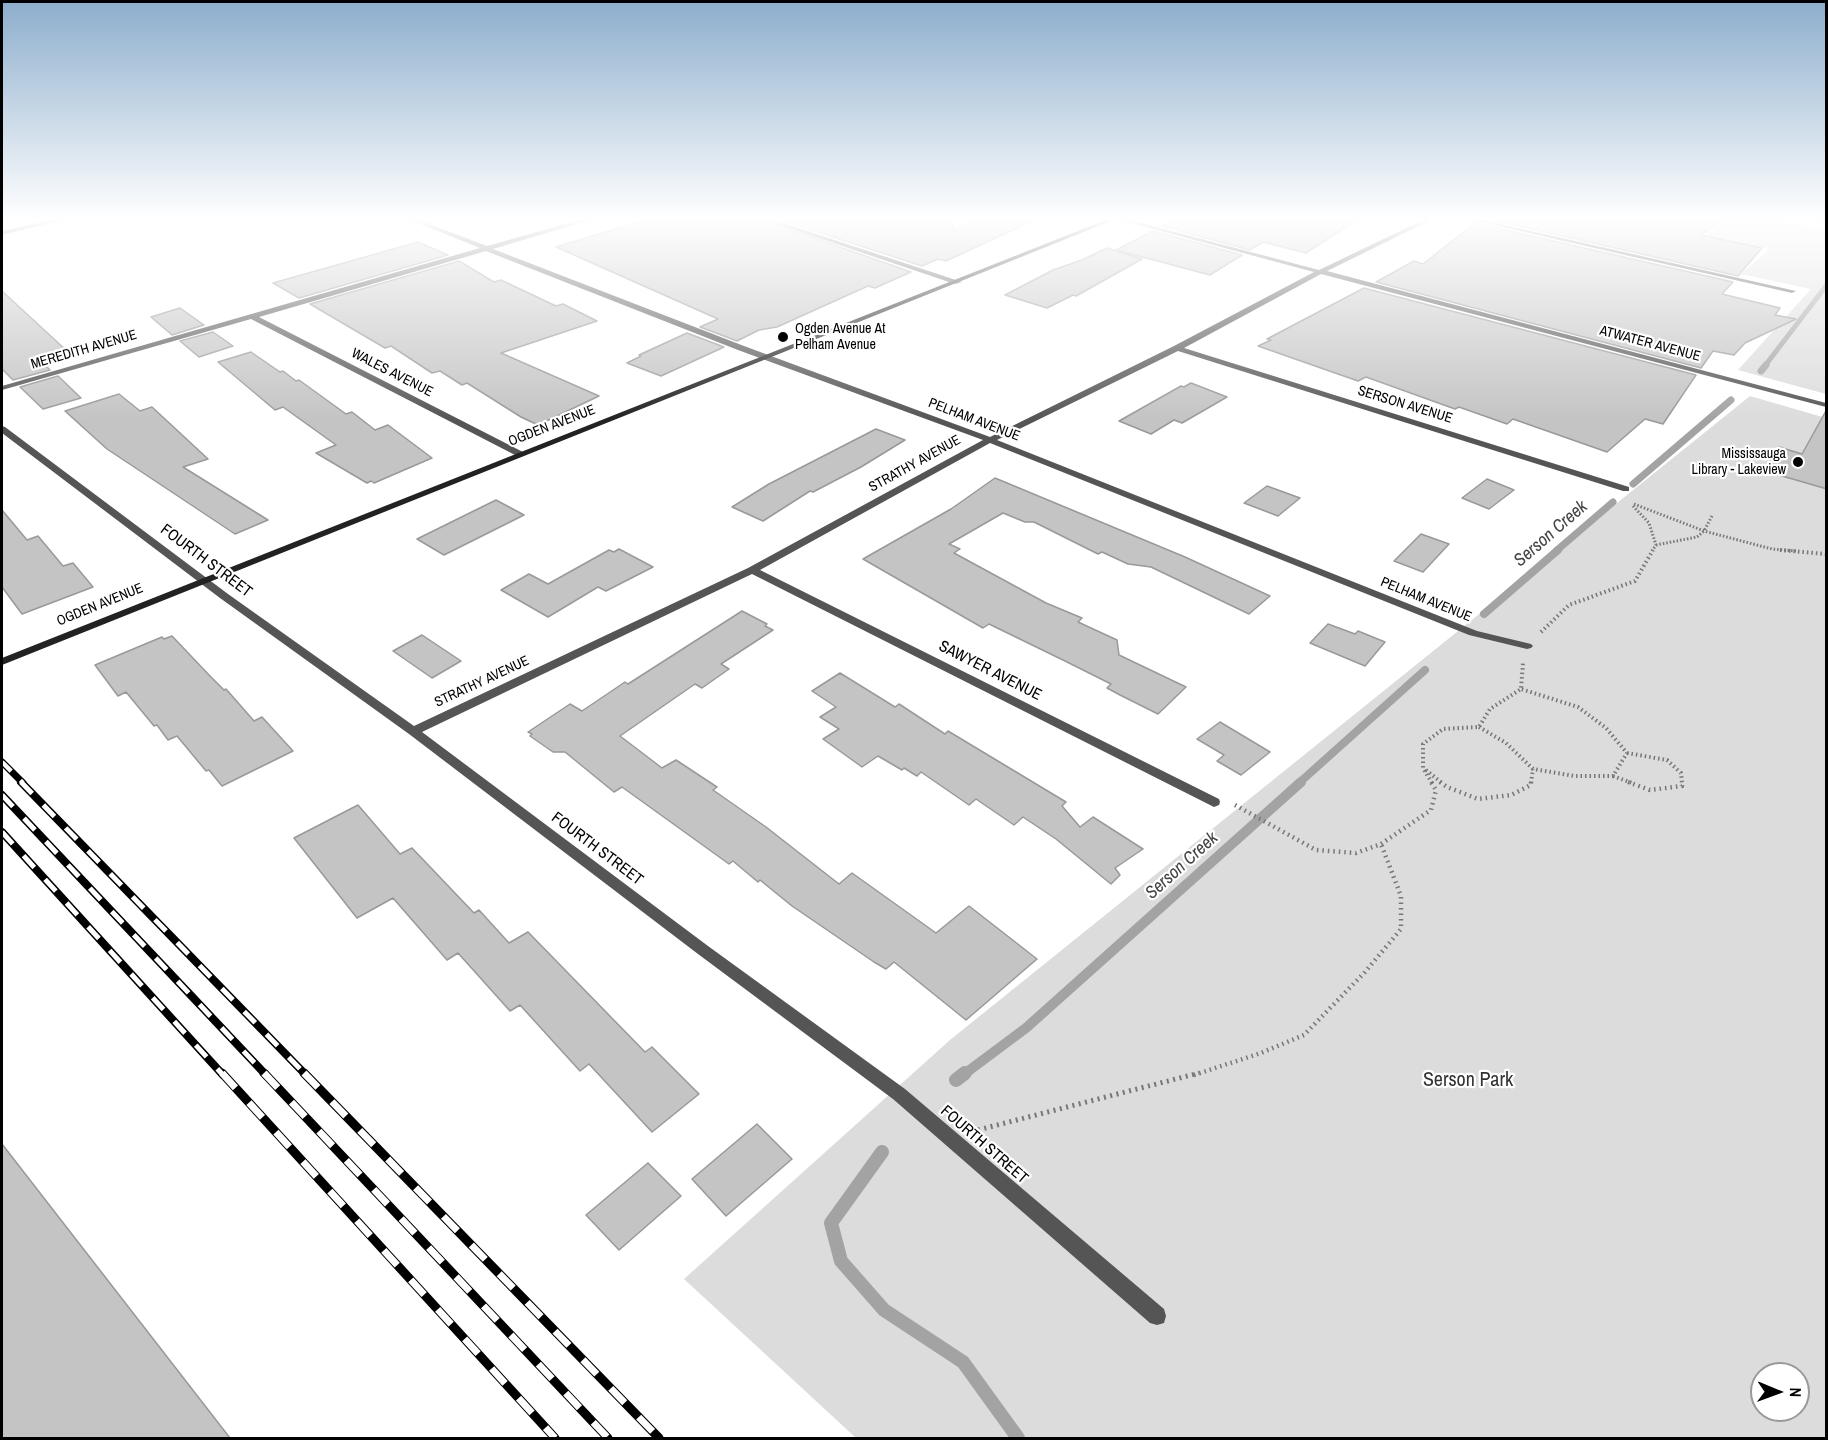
<!DOCTYPE html>
<html>
<head>
<meta charset="utf-8">
<style>
	body { margin:0 }
	#map { position:relative; width:1828px; height:1440px; overflow:hidden; background:#fff; font-family:"Archivo Narrow",sans-serif }
	canvas { display:block }
	.frame { position:absolute; inset:0; border:3px solid #000; pointer-events:none }
	.north { position:absolute; left:1750px; top:1362px; width:60px; height:60px; box-sizing:border-box; background:#fff; border:2px solid #999; border-radius:50%; rotate:91deg; font-size:16px; font-weight:700; line-height:24px; text-align:center; color:#000 }
	.north::after { content:''; display:block; margin:auto; width:21px; height:27px; background:#000; clip-path:polygon(50% 0,100% 100%,50% 72%,0 100%) }
</style>
</head>
<body>
<div id="map">
<canvas width="1828" height="1440"></canvas>
<div class="frame"></div>
<div class="north">N</div>
</div>
<script>
const c = document.querySelector('canvas').getContext('2d');
c.lineJoin = 'round';
function fill(path, color) { c.fillStyle = color; c.fill(path, 'evenodd'); }
const shape = rows => new Path2D(rows.map(r => 'M' + r).join(''));
function strokePath(path, color, width, dash) { c.strokeStyle = color; c.lineWidth = width; c.lineCap = dash ? 'butt' : 'round'; c.setLineDash(dash || []); c.stroke(path); }
function drawText(font, color, halo, rows, align = 'center') {
  c.font = font + ' "Archivo Narrow",sans-serif'; c.lineWidth = 4.5; c.setLineDash([]); c.textBaseline = 'middle'; c.strokeStyle = halo; c.fillStyle = color; for (const [text, x, y, turn = 0] of rows) {
    c.save(); c.translate(x, y); c.rotate((+turn || 0) * Math.PI / 180); c.textAlign = isNaN(turn) ? turn : align; if (halo) c.strokeText(text, 0, 0); c.fillText(text, 0, 0); c.restore();
  }
}
fill(shape([
	[1727,219,1775,219,1826,229,1826,394,1738,370,1811,289,1741,274,1769,249,1706,235],
	[1750,396,1826,418,1826,1438,856,1438,684,1279,950,1040],
	[1762,1374,1798,1374,1798,1410,1762,1410]
]), '#dcdcdc');
strokePath(shape([
	[1764,367,1826,286]
]), '#a3a3a3', 5);
strokePath(shape([
	[1761,371,1766,365],
	[1633,484,1731,400],
	[1556,551,1613,502]
]), '#a3a3a3', 7);
strokePath(shape([
	[1484,614,1558,550],
	[1299,783,1425,670]
]), '#a3a3a3', 8);
strokePath(shape([
	[963,1075,1026,1028,1301,782]
]), '#a3a3a3', 10);
strokePath(shape([
	[956,1080,965,1073],
	[882,1152,831,1223,841,1261,884,1310,963,1362,1018,1438]
]), '#a3a3a3', 14);
const building = shape([
	[649,219,760,219,911,272,875,288,868,286,777,327,759,330,737,341,700,327,718,319,556,247,649,219],
	[778,219,952,219,954,230,979,219,1037,219,946,261,938,259,922,266,778,219],
	[1176,219,1358,219,1306,253,1263,242,1250,250,1162,226,1176,219],
	[1488,219,1724,219,1701,235,1762,248,1738,276,1488,219],
	[1475,223,1733,282,1722,294,1780,308,1775,315,1796,319,1745,343,1734,355,1713,351,1701,368,1376,282,1414,261,1423,264,1475,223],
	[1153,231,1242,255,1210,275,1116,250,1153,231],
	[418,242,448,255,299,298,273,283,418,242],
	[1107,248,1142,259,1076,296,1073,295,1047,308,1005,295,1053,270,1082,260,1107,248],
	[459,261,494,282,501,280,556,306,563,304,597,321,501,353,599,396,538,425,521,417,467,383,462,385,440,371,432,373,391,346,385,348,310,304,459,261],
	[1364,288,1696,375,1663,424,1645,419,1607,452,1513,419,1507,424,1459,407,1455,409,1366,377,1358,381,1258,346,1271,340,1267,339,1364,288],
	[2,291,68,352,40,360,50,370,13,380,2,369,2,291],
	[180,308,204,325,172,335,151,317,180,308],
	[213,332,233,346,199,357,180,341,213,332],
	[687,333,724,347,661,376,627,363,641,356,639,355,687,333],
	[251,352,280,372,283,371,296,381,299,380,346,414,352,412,375,430,388,425,432,458,374,483,371,481,367,483,316,453,336,445,283,407,275,410,218,362,251,352],
	[58,376,81,398,43,409,20,387,58,376],
	[1191,383,1227,397,1182,423,1174,420,1151,434,1119,421,1181,386,1184,387,1191,383],
	[119,394,140,411,152,407,208,459,183,467,268,520,235,534,107,449,65,411,119,394],
	[1827,409,1827,489,1765,471,1779,447,1802,454,1827,409],
	[876,429,905,440,861,467,813,492,810,491,763,521,732,507,769,484,876,429],
	[995,478,1185,557,1270,596,1249,614,1151,567,1128,564,1102,552,1098,554,1034,522,1025,522,1003,513,949,544,960,549,954,553,1046,603,1082,618,1078,622,1117,640,1119,655,1186,687,1158,714,1120,695,1107,688,1111,684,1065,661,989,624,983,628,863,559,951,509,995,478],
	[1487,479,1514,490,1489,509,1462,498,1487,479],
	[1267,486,1300,498,1278,516,1244,503,1267,486],
	[496,500,524,515,444,555,417,539,496,500],
	[2,510,27,540,38,536,63,566,73,563,93,587,22,614,2,587,2,510],
	[1421,534,1449,544,1423,572,1394,561,1421,534],
	[619,549,653,567,606,591,598,587,548,617,501,590,529,574,548,584,609,550,614,552,619,549],
	[742,611,767,624,765,626,773,630,721,664,729,669,702,688,695,684,620,736,662,768,676,760,717,787,713,790,766,827,839,884,852,873,936,933,969,906,1037,959,966,1020,894,962,886,969,874,962,792,906,760,880,758,882,733,861,729,864,622,787,614,792,565,752,553,752,530,736,532,734,528,732,570,704,582,711,625,682,628,684,742,611],
	[1328,624,1355,634,1358,631,1385,642,1365,666,1310,643,1328,624],
	[422,635,461,661,432,678,393,651,422,635],
	[172,636,210,676,224,690,226,689,254,721,262,717,293,751,222,786,209,770,206,771,177,736,168,740,157,725,154,726,126,692,118,696,95,665,162,637,164,639,172,636],
	[840,673,895,707,899,704,945,734,948,731,1066,802,1062,806,1080,827,1093,817,1143,849,1115,868,1120,875,1111,884,1056,839,1023,817,1014,825,976,799,969,805,921,772,917,776,904,768,902,770,878,756,862,767,823,739,839,729,820,717,836,707,812,691,840,673],
	[1220,722,1270,752,1241,775,1217,761,1224,755,1197,739,1220,722],
	[358,805,400,854,412,848,474,913,479,910,509,943,528,932,645,1052,652,1047,699,1094,652,1132,589,1064,580,1071,520,1005,510,1011,458,953,447,960,393,898,357,918,294,838,358,805],
	[757,1124,792,1159,726,1216,692,1179,757,1124],
	[2,1144,230,1438,2,1438,2,1144],
	[648,1163,681,1196,619,1250,586,1215,648,1163]
]);
fill(building, '#c4c4c4');
strokePath(building, '#999', 1.5);
strokePath(shape([
	[1634,504,1704,531,1772,549,1796,551],
	[1633,506,1649,523,1656,545,1652,551],
	[1656,545,1697,537,1704,531,1712,516]
]), '#777', 3, [1.5, 2]);
strokePath(shape([
	[1780,550,1826,554],
	[1541,632,1569,605,1635,581,1653,550],
	[1479,727,1506,743,1533,769,1574,776,1613,776,1627,753,1606,728,1578,707,1521,689],
	[1627,753,1667,760,1681,773,1682,783],
	[1426,770,1442,783],
	[1613,776,1632,783],
	[1432,783,1423,768,1423,744,1443,729,1479,727,1490,709,1521,689,1523,663],
	[1531,783,1533,769]
]), '#777', 4, [1.5, 3]);
strokePath(shape([
	[1440,782,1447,787,1478,799,1511,795,1531,785,1531,782],
	[1628,782,1650,790,1682,786,1682,782],
	[1235,805,1316,850,1356,853,1381,844,1431,810,1436,790,1431,782],
	[1194,1075,1261,1053,1304,1035,1365,972,1401,929,1401,896,1381,844]
]), '#777', 4.5, [1.5, 4]);
strokePath(shape([
	[978,1130,1199,1073]
]), '#777', 5, [2, 4.5]);
fill(shape([
	[56,219,67,219,2,235,2,231,56,219],
	[408,219,416,219,487,246,583,219,593,219,493,249,744,346,990,437,1174,346,1314,272,1116,219,1126,219,1319,270,1425,219,1433,219,1327,271,1826,403,1826,407,1321,274,1184,348,1629,487,1629,491,1623,491,1178,351,997,440,1477,631,1531,644,1533,646,1531,648,1527,649,1469,635,990,443,760,570,1219,799,1220,802,1219,805,1214,807,752,574,422,732,708,946,905,1089,1164,1309,1166,1316,1164,1323,1157,1325,1150,1323,893,1099,698,954,409,734,220,598,2,433,2,426,5,427,228,594,414,726,748,568,983,440,738,350,486,251,259,317,523,452,523,456,517,456,251,319,2,390,2,386,480,248,408,219],
	[762,219,771,219,962,282,955,284,762,219],
	[1467,219,1478,219,1796,291,1792,293,1467,219],
	[1811,219,1826,219,1826,223,1812,220,1811,219]
]), '#555');
fill(shape([
	[1108,219,1116,219,2,665,2,658,1108,219]
]), '#222');
const railFar2 = shape([
	[2,762,23,783]
]);
const railFar1 = shape([
	[21,782,306,1075],
	[2,795,266,1075],
	[2,832,223,1075]
]);
const rail = shape([
	[222,1073,555,1438],
	[264,1073,608,1438],
	[304,1073,659,1438]
]);
strokePath(railFar2, '#000', 7);
strokePath(railFar1, '#000', 8);
strokePath(rail, '#000', 9);
strokePath(railFar2, '#fff', 4.5, [13]);
strokePath(railFar1, '#fff', 5, [16]);
strokePath(rail, '#fff', 7, [20]);
const sky = c.createLinearGradient(0, 0, 0, 420);
sky.addColorStop(0, '#8cadcc');
sky.addColorStop(0.52, '#fff');
sky.addColorStop(1, '#ffffff00');
c.fillStyle = sky;
c.fillRect(0, 0, 1828, 420);
for (const [x, y, r, color] of [
	[783,337,6,"#000"],
	[1798,462,6,"#000"]
]) { const dot = new Path2D(); dot.arc(x, y, r, 0, 2 * Math.PI); c.fillStyle = color; c.fill(dot); strokePath(dot, '#fff', 2); }
drawText('14px', '#000', '#fff', [
	["Ogden Avenue At",795,329],
	["Pelham Avenue",795,345],
	["Mississauga",1786,454,"right"],
	["Library - Lakeview",1786,470,"right"]
], 'left');
drawText('14px', '#000', '#fff', [
	["ATWATER AVENUE",1650,344,15],
	["MEREDITH AVENUE",84,350,-16],
	["WALES AVENUE",392,373,27],
	["SERSON AVENUE",1405,405,17],
	["PELHAM AVENUE",974,420,21],
	["OGDEN AVENUE",552,426,-21],
	["STRATHY AVENUE",915,464,-29],
	["PELHAM AVENUE",1426,600,22],
	["OGDEN AVENUE",100,605,-22],
	["STRATHY AVENUE",482,682,-25]
]);
drawText('16px', '#000', '#fff', [
	["FOURTH STREET",206,561,37],
	["SAWYER AVENUE",990,671,27],
	["FOURTH STREET",597,849,37],
	["FOURTH STREET",984,1145,41]
]);
drawText('italic 18px', '#444', '#fff', [
	["Serson Creek",1551,534,-41],
	["Serson Creek",1182,866,-42]
]);
drawText('20px', '#333', '#fff', [
	["Serson Park",1468,1081]
]);
</script>
</body>
</html>
